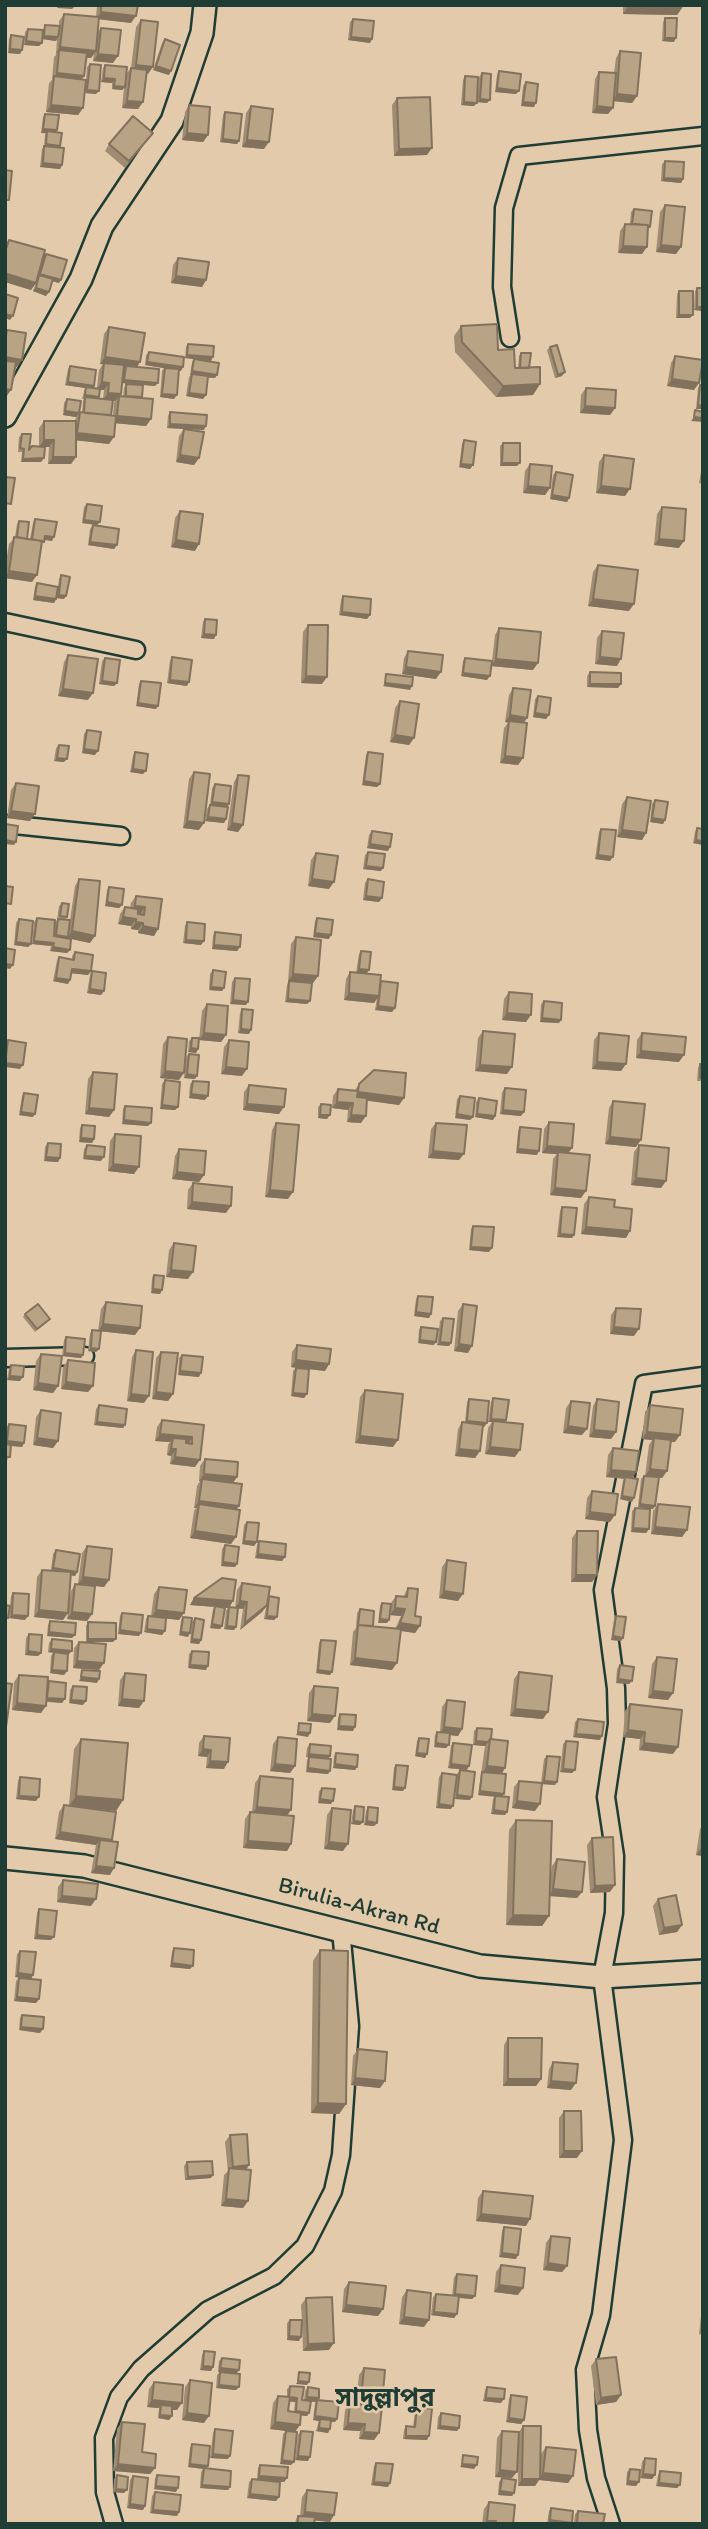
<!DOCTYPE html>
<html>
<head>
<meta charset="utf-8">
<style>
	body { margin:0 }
	#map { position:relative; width:708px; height:2529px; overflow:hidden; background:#e3caab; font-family:Itim,sans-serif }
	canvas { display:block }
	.frame { position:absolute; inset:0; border:7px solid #1f3d34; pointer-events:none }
</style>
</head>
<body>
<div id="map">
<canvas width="708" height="2529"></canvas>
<div class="frame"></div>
</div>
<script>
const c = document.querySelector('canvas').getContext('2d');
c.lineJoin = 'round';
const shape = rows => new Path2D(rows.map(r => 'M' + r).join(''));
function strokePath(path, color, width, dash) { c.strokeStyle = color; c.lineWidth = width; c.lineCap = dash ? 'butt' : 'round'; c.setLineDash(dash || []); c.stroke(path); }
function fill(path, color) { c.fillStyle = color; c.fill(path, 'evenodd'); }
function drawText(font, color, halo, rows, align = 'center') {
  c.font = font + ' Itim,"Noto Sans Bengali",sans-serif'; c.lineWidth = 5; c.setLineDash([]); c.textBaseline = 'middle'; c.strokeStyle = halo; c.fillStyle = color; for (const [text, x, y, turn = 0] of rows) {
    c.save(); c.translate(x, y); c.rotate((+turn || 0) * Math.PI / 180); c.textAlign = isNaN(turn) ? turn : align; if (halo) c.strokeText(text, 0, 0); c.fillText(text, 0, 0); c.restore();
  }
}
const minor = shape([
	[510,338,502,287,504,208,519,156,703,136],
	[5,622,136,650],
	[5,824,121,836],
	[5,1358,85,1356],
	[114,2524,105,2492,104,2438,119,2397,141,2369,208,2310,274,2276,305,2246,333,2191,341,2155,350,2026,341,1930],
	[611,2524,596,2478,588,2430,585,2370,601,2315,623,2140,602,1977,614,1913,615,1856,606,1797,617,1724,616,1688,603,1590,644,1384,703,1376]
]);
const tertiary = shape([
	[5,416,81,279,102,226,172,121,202,33,205,5],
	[5,1858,84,1866,480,1966,602,1977,703,1971]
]);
strokePath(minor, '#1f3d34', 21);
strokePath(tertiary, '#1f3d34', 26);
strokePath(minor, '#e3caab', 16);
strokePath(tertiary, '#e3caab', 21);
fill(shape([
	[97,5,138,5,131,23,99,19,98,32,101,28,113,63,93,61,94,54,91,58,86,58,84,76,82,80,86,80,87,67,90,64,96,94,85,93,83,108,78,115,46,112,49,83,52,80,54,57,56,55,57,39,56,41,42,39,42,43,39,46,24,45,25,32,28,29,43,30,45,25,59,26,59,21,64,14,96,17],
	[623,5,684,5,677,15,623,14],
	[665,18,674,42,662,41,663,22],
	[353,19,370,43,348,40,350,22],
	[141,20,148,74,146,74,143,102,138,109,122,108,124,88,122,90,112,89,112,83,101,82,103,68,105,65,126,74,131,68,136,27],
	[11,35,22,50,20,54,8,53,9,39],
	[165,39,169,75,153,70,162,43],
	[620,51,637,96,632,103,614,101,608,114,592,113,595,79,599,72,614,73,616,58],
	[499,71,516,94,495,92,497,75],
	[482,73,487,103,477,102,479,77],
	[465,76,474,106,461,105,463,80],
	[526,82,534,107,521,106,523,86],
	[397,98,427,155,394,156,392,105],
	[189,105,208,135,203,142,182,140,185,112],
	[251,106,264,149,242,147,246,113],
	[225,112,239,141,237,144,220,142,223,115],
	[45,114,56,132,60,146,59,147,62,165,60,169,40,167,42,149,44,147,45,135,46,133,41,133,43,117],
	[153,133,125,168,105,151,109,144],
	[665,161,683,179,681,183,661,181,662,164],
	[665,205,681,247,676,254,656,252,660,212],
	[634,209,650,227,648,230,642,254,618,253,620,231,625,224,630,224,631,212],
	[9,240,37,278,44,257,46,254,59,283,52,281,46,296,33,291,36,283,31,290,5,282,5,245],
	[178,258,206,280,202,287,171,283,173,265],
	[697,288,703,311,694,310,695,291],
	[679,291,690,318,676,318,677,294],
	[461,326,498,350,515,368,518,368,519,356,521,353,540,384,533,395,496,397,455,352,454,336],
	[109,327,137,367,155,386,143,385,141,398,151,419,146,426,116,423,109,444,76,440,76,457,71,464,48,464,49,447,43,447,44,458,41,462,21,462,22,452,18,452,19,437,22,434,30,450,39,447,39,428,44,421,75,421,76,417,63,415,64,403,67,399,79,413,82,412,83,401,84,399,82,399,85,388,65,385,68,369,70,366,93,388,97,388,99,370,103,364,100,364,104,334],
	[122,383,135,384,126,384,124,388,123,397,120,396,121,394],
	[100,390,104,390,103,399,98,398],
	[113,401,115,401,114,403,113,416,111,415],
	[188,344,211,361,197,360,217,375,215,378,208,378,206,395,203,399,186,396,189,377,191,375,190,375,192,363,194,359,185,358,186,347],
	[550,347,562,376,555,378,547,350],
	[149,352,181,371,179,370,174,399,160,397,162,371,164,368,145,365,146,355],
	[675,356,694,390,667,386,671,363],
	[700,385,703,409,696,409,698,388],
	[586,388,615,408,610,415,580,413,581,395],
	[170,412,204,430,167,428,168,416],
	[184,429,199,458,194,465,176,462,179,436],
	[464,440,473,465,470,469,459,467,462,444],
	[503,443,517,466,500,466,500,446],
	[604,455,625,496,596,493,599,462],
	[703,460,703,484,699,483],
	[530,464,550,488,545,495,523,493,525,471],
	[556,472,569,498,567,502,550,499,553,475],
	[87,504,100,522,97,525,82,523,84,507],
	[662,507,679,548,654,545,657,514],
	[180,511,195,551,171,547,175,518],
	[35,519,52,541,44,540,41,545,32,582,5,578,5,568,9,544,15,537,17,524,19,521,27,539,30,539,33,523],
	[93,525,117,545,114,549,88,545,90,529],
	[598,565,629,611,588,606,593,572],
	[61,575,64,599,57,598,54,603,33,600,35,587,37,583,58,587,59,579],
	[343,596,370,615,367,619,339,615,341,600],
	[205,619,214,639,201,638,203,622],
	[308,625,322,684,301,683,303,632],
	[499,628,533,670,491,666,487,680,461,676,463,661,465,658,492,661,495,635],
	[602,631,617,666,595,664,597,638],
	[408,651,436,679,402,674,404,658],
	[68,655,88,700,58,696,64,662],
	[172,657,187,686,167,683,170,661],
	[105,658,117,683,114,686,99,684,102,661],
	[590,672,621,684,618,688,587,687,587,676],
	[141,681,156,709,136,706,139,684],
	[513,688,527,718,524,723,523,758,518,765,500,763,504,728,508,723,505,722,509,695],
	[538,696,549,715,546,719,533,717,535,699],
	[400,701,414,738,409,745,390,742,395,708],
	[87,730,95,755,82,753,84,734],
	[59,745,64,762,54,761,56,748],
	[135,752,143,774,130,772,133,756],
	[368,752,380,784,377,787,362,785,366,755],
	[194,772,199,830,183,828,189,779],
	[238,775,243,825,238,832,227,830,234,782],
	[16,783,30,821,7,818,11,790],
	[215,784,227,807,226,819,224,823,205,821,207,809,210,805,212,788],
	[627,797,646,833,642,840,617,837,622,804],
	[655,800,665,820,663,824,650,822,652,804],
	[697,828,703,829,703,845,693,843,695,832],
	[601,829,610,861,595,859,599,832],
	[372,831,388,851,367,848,369,835],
	[368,852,381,871,363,869,365,855],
	[316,853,329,889,308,886,311,860],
	[79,879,90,943,71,939,70,950,67,953,50,951,51,946,32,944,34,922,37,918,56,922,57,920,59,906,62,903,67,917,65,920,70,920,75,886],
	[368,879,382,898,379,902,363,900,365,883],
	[109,887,122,905,119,908,105,906,107,890],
	[136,896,162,899,158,929,154,936,138,933,138,930,131,929,131,926,118,924,120,914,125,907,130,908,131,903],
	[317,918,329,939,313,937,315,921],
	[19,919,31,944,28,947,14,945,16,923],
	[187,922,201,945,183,943,185,926],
	[215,932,240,947,237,951,212,949,213,936],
	[296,937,318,976,313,983,288,981,291,944],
	[361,951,369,970,366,974,380,983,381,981,395,1008,392,1012,375,1010,377,998,374,1003,344,1000,346,979,350,972,356,973,359,954],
	[75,952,91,971,88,975,71,973,68,984,53,981,57,961,59,957,72,959,72,956],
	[213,970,224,988,222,991,209,990,210,974],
	[92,971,104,991,101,995,87,993,90,975],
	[235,978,246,1005,230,1004,232,982],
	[289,981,310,1001,307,1004,285,1002,287,985],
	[509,992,526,1022,502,1020,504,999],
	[544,1001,559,1023,540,1022,541,1004],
	[207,1004,226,1035,221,1042,199,1040,202,1011],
	[242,1009,249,1034,238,1033,240,1013],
	[483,1031,507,1074,475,1071,478,1038],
	[599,1033,626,1064,621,1071,592,1069,594,1040],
	[642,1033,679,1062,636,1058,637,1040],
	[168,1037,179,1080,160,1078,163,1044],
	[192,1038,198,1049,196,1053,188,1052,189,1041],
	[229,1040,242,1076,221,1074,224,1047],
	[189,1054,195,1079,184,1078,186,1057],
	[700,1064,703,1064,703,1081,697,1081,698,1068],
	[93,1072,114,1110,109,1117,85,1114,88,1079],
	[165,1080,178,1107,175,1110,160,1109,162,1084],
	[193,1081,205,1100,189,1098,190,1084],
	[359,1084,404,1098,399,1105,367,1100,361,1123,347,1122,348,1110,332,1108,333,1096,338,1089,355,1090],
	[249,1085,279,1114,243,1110,244,1092],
	[505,1088,521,1116,500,1114,502,1092],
	[24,1093,33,1117,19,1115,22,1096],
	[460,1096,473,1117,470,1120,455,1118,457,1099],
	[479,1098,495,1116,493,1120,475,1117,476,1102],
	[613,1101,636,1147,605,1144,609,1108],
	[321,1104,327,1119,318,1118,318,1107],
	[125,1106,148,1126,122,1124,123,1109],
	[549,1122,572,1148,568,1153,581,1198,550,1195,553,1159,557,1154,542,1153,544,1129],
	[276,1123,288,1199,265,1197,272,1130],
	[436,1123,459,1160,428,1158,431,1129],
	[82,1125,94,1139,92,1143,79,1142,80,1128],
	[520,1127,537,1155,516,1153,518,1131],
	[115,1134,134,1174,108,1171,110,1141],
	[48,1143,60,1158,58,1162,44,1161,45,1147],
	[87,1145,101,1161,83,1159,84,1149],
	[639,1145,666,1181,661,1188,631,1185,634,1152],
	[179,1149,204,1175,199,1182,172,1179,175,1156],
	[193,1183,226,1213,187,1209,188,1190],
	[589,1197,614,1207,626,1238,581,1234,584,1204],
	[562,1207,574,1235,572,1238,557,1237,560,1211],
	[473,1226,489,1252,469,1250,471,1229],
	[174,1243,188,1279,166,1277,169,1250],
	[154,1275,162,1290,160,1294,151,1293,152,1278],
	[418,1296,431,1314,429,1318,414,1316,416,1299],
	[106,1302,140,1328,135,1335,98,1331,101,1309],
	[463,1304,468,1353,454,1351,458,1311],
	[616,1308,634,1336,610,1334,611,1315],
	[25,1314,47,1322,35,1332,23,1317],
	[443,1318,451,1343,449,1346,437,1345,440,1321],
	[421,1327,434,1345,418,1343,419,1330],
	[92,1330,99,1349,96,1352,88,1351,90,1334],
	[66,1337,83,1355,81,1358,62,1356,64,1340],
	[297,1345,329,1364,325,1371,309,1369,307,1394,304,1398,291,1396,293,1371,296,1368,291,1367,292,1352],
	[136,1350,144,1403,127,1401,132,1357],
	[161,1352,173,1394,168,1401,152,1399,156,1358],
	[41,1354,58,1386,53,1393,33,1390,36,1361],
	[182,1355,199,1377,178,1375,179,1358],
	[68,1360,93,1386,88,1392,61,1389,63,1367],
	[11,1365,20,1381,7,1380,9,1369],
	[365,1390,393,1447,355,1443,360,1397],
	[493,1398,505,1422,515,1457,485,1454,488,1428,492,1422,488,1422,491,1402],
	[469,1399,487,1423,484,1427,483,1426,480,1451,475,1458,455,1456,458,1429,462,1422,465,1422,467,1402],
	[597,1399,616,1432,611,1439,589,1437,593,1406],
	[571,1401,582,1435,563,1433,566,1408],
	[99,1405,125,1425,123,1428,94,1425,96,1409],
	[650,1405,675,1442,671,1442,667,1471,662,1478,659,1478,653,1509,638,1507,641,1479,644,1476,645,1476,649,1445,652,1440,642,1439,645,1412],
	[41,1410,58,1441,53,1448,33,1445,36,1417],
	[162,1420,204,1425,195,1467,170,1464,171,1456,167,1455,168,1445,170,1442,155,1441,157,1427],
	[9,1424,24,1443,22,1447,11,1446,7,1461,5,1461,5,1437,6,1428],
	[613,1448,633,1478,632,1502,620,1499,623,1481,624,1479,606,1477,608,1455],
	[205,1459,237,1477,233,1483,236,1510,236,1537,231,1544,190,1538,194,1511,196,1508,194,1508,197,1486,200,1481,199,1481,200,1466],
	[592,1491,610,1522,585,1519,587,1498],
	[658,1504,687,1530,682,1537,651,1534,653,1511],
	[635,1508,649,1529,646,1533,631,1532,632,1511],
	[247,1522,257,1542,254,1546,242,1544,244,1525],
	[577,1531,597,1575,592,1582,571,1582,572,1538],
	[259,1541,285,1557,282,1561,255,1558,257,1545],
	[225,1545,237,1564,235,1567,221,1566,222,1549],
	[87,1546,109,1580,104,1587,78,1584,82,1553],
	[56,1550,77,1572,75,1576,71,1575,68,1613,63,1620,34,1617,37,1577,42,1570,51,1570,53,1554],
	[447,1560,458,1601,439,1598,442,1567],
	[242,1583,268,1597,277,1617,274,1620,264,1619,266,1607,262,1612,240,1630,243,1609,235,1608,237,1590],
	[75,1584,92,1614,87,1621,67,1619,71,1591],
	[159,1587,184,1613,179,1620,166,1618,165,1631,162,1635,144,1632,146,1619,148,1616,151,1616,154,1594],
	[408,1588,415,1616,420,1626,415,1633,401,1631,392,1670,350,1665,353,1632,356,1628,357,1613,360,1609,373,1626,395,1629,401,1616,390,1615,391,1603,396,1596,403,1597],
	[13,1593,25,1620,9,1618,11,1596],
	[194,1598,229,1607,236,1627,234,1630,224,1629,226,1611,228,1608,225,1608,222,1626,220,1629,210,1628,213,1610,215,1607,190,1605],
	[382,1603,389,1620,387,1623,378,1623,380,1606],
	[122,1613,139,1636,118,1634,120,1616],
	[616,1616,623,1638,621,1641,611,1640,614,1619],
	[183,1617,188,1637,179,1635,181,1621],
	[195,1618,201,1640,199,1644,190,1643,192,1622],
	[50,1621,72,1638,47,1636,48,1625],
	[88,1622,113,1642,86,1642,86,1626],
	[29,1634,41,1653,38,1656,25,1655,26,1638],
	[52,1639,69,1654,68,1654,67,1671,64,1675,50,1673,51,1656,53,1653,48,1652,49,1643],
	[321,1640,332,1672,330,1675,316,1673,319,1643],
	[79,1642,99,1670,73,1668,74,1648],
	[192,1651,206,1670,188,1668,189,1654],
	[657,1657,673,1693,668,1700,648,1698,652,1664],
	[620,1665,632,1681,629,1684,616,1683,617,1669],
	[519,1672,543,1719,510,1716,514,1679],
	[125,1673,139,1708,118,1706,120,1680],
	[19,1675,48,1682,62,1703,46,1702,41,1713,12,1710,14,1682],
	[73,1686,83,1705,69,1703,70,1690],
	[314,1686,330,1723,307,1721,309,1693],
	[447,1700,462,1729,458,1736,450,1735,446,1748,434,1747,435,1735,437,1732,440,1732,442,1707],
	[630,1704,673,1754,639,1750,640,1739,623,1737,625,1711],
	[340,1714,353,1731,337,1730,338,1718],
	[578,1719,600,1740,573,1737,575,1722],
	[477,1728,491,1739,505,1768,501,1774,502,1797,507,1812,505,1815,491,1814,493,1799,495,1797,478,1795,485,1746,473,1745,474,1731],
	[204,1736,224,1769,206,1768,207,1757,198,1756,199,1743],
	[278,1737,295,1766,290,1773,270,1771,273,1744],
	[419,1738,427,1754,425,1758,415,1756,417,1741],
	[81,1739,123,1800,116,1811,91,1808,112,1840,111,1841,110,1875,91,1873,96,1845,55,1839,59,1812,64,1805,69,1805,74,1749],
	[566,1741,575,1770,572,1773,560,1772,563,1744],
	[453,1743,467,1770,448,1768,451,1746],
	[310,1744,330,1756,328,1759,330,1771,328,1774,306,1772,307,1760,309,1757,306,1757,307,1748],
	[336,1753,357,1767,355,1770,333,1768,334,1756],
	[547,1756,557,1782,555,1785,542,1784,535,1811,512,1808,514,1787,519,1781,541,1783,544,1759],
	[396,1765,405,1788,403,1791,392,1790,394,1768],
	[460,1770,470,1800,455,1799,457,1774],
	[442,1773,451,1809,436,1808,439,1777],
	[260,1776,291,1810,287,1815,291,1844,287,1851,243,1848,245,1819,250,1812,252,1812,255,1783],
	[20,1777,36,1801,16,1799,18,1781],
	[322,1788,331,1804,318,1803,319,1791],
	[355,1806,360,1825,351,1824,353,1810],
	[368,1807,377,1823,374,1826,364,1825,366,1811],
	[332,1808,343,1851,324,1849,327,1815],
	[516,1820,550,1880,552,1866,557,1859,582,1892,577,1898,550,1896,549,1916,542,1926,506,1925,509,1830],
	[703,1825,703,1856,696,1855,700,1829],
	[592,1838,610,1892,590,1893,587,1845],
	[63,1880,91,1906,57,1902,58,1887],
	[658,1899,682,1925,677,1932,659,1935,653,1906],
	[39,1909,51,1940,34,1939,37,1913],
	[174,1948,190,1969,170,1967,172,1952],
	[320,1950,346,2104,339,2114,311,2113,313,1961],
	[20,1951,33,1975,31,1979,15,1977,17,1954],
	[19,1978,39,1999,36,2003,14,2001,16,1981],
	[22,2015,40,2033,19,2030,20,2018],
	[508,2038,541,2079,536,2086,503,2086,504,2045],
	[358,2049,385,2081,380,2088,351,2085,353,2056],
	[553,2062,571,2090,547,2088,549,2069],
	[564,2111,577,2158,559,2158,559,2118],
	[230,2135,249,2165,246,2170,248,2201,243,2208,221,2206,224,2175,228,2171,225,2142],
	[187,2162,211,2178,185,2180,184,2166],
	[483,2191,526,2226,476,2221,478,2198],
	[504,2227,516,2259,499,2257,502,2231],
	[551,2236,567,2266,562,2272,543,2270,546,2243],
	[501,2265,518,2295,494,2292,496,2272],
	[457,2274,475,2296,472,2299,458,2298,457,2314,454,2318,431,2315,433,2297,436,2294,452,2296,454,2277],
	[349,2282,383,2309,378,2316,342,2312,344,2289],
	[407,2290,424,2327,399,2324,402,2297],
	[306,2298,329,2350,303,2351,302,2323,301,2337,299,2341,287,2340,287,2323,290,2320,302,2320,301,2305],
	[703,2313,703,2335,699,2334,701,2316],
	[204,2351,213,2367,211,2371,200,2370,202,2355],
	[222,2358,239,2370,236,2374,236,2390,216,2388,217,2375,220,2372,218,2372,219,2361],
	[596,2359,621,2395,616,2402,596,2405,591,2366],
	[364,2368,382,2403,379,2406,379,2433,374,2440,359,2439,360,2431,343,2430,345,2410,350,2403,356,2404,359,2375],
	[190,2380,204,2423,182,2420,185,2387],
	[154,2382,177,2410,172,2410,172,2416,169,2420,158,2418,159,2408,147,2407,149,2389],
	[290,2386,302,2400,304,2400,305,2391,308,2387,317,2400,337,2419,335,2422,331,2422,328,2433,316,2431,319,2421,313,2420,315,2403,316,2402,311,2401,309,2413,307,2416,301,2415,295,2432,291,2465,280,2464,283,2434,286,2431,270,2429,273,2403,278,2396,287,2397,287,2389],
	[289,2401,295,2402,294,2412,288,2411],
	[487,2387,501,2403,483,2401,485,2390],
	[511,2395,524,2420,521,2424,506,2422,509,2399],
	[417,2407,427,2440,403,2439,404,2430,406,2426,413,2427,415,2411],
	[441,2413,459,2428,457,2431,437,2429,438,2417],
	[122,2422,142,2452,155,2468,150,2474,113,2471,117,2429],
	[523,2426,540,2461,541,2454,546,2447,573,2476,568,2483,539,2480,535,2486,518,2486,518,2450,512,2478,495,2477,497,2438,502,2431,519,2432],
	[215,2429,228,2459,210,2458,213,2433],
	[301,2431,308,2461,295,2460,298,2435],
	[192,2444,208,2466,206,2469,230,2487,228,2490,200,2488,201,2472,203,2469,188,2467,190,2448],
	[645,2458,655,2475,652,2479,640,2478,642,2462],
	[376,2463,390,2483,388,2487,371,2485,374,2466],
	[260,2465,287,2478,284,2482,257,2479,258,2468],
	[630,2469,639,2482,636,2486,626,2485,627,2472],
	[660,2471,680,2485,677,2488,656,2486,658,2475],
	[117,2475,124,2493,113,2492,114,2479],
	[157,2475,176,2492,154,2489,155,2479],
	[133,2476,145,2506,143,2510,127,2508,130,2480],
	[502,2478,514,2493,512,2496,498,2495,499,2482],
	[252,2479,279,2497,276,2501,247,2498,249,2482],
	[307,2490,330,2522,314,2520,314,2524,295,2524,296,2519,298,2516,300,2516,302,2497],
	[155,2492,179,2512,177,2516,150,2513,152,2496],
	[489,2502,513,2524,482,2524,484,2509],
	[551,2508,572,2523,574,2523,575,2514,578,2511,603,2524,547,2524,549,2511]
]), '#9f8c72');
fill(shape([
	[59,5,68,5,75,6,72,9,57,8],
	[629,5,684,5,677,15,623,14],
	[101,12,136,16,131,23,96,19],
	[44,36,58,37,56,41,42,39],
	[351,37,372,39,370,43,348,40],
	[665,38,676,38,674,42,662,41],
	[26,41,42,43,39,46,24,45],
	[60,47,96,51,91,58,59,55,59,50,55,54],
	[10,49,22,50,20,54,8,53],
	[98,54,118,56,113,63,93,61],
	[136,65,153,67,148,74,131,72],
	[156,66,171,71,169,75,153,70],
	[57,73,84,76,79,83,54,77],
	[104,78,115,79,112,83,101,82],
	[114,86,125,87,122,90,112,89],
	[497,88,519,91,516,94,495,92],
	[87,90,99,91,96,94,85,93],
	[617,94,637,96,632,103,612,101],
	[480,99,490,100,487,103,477,102],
	[127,101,143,102,138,109,122,108],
	[464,102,477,103,474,106,461,105],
	[523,102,536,103,534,107,521,106],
	[51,105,83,108,78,115,46,112],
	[597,106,613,108,608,114,592,113],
	[43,129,57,130,55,134,41,133],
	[187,133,208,135,203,142,182,140],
	[223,139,239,141,237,144,220,142],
	[247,140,269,142,264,149,242,147],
	[432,148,427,155,394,156,399,149],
	[43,163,62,165,60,169,40,167],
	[664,178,683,179,681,183,661,181],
	[661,245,681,247,676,254,656,252],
	[623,246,647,247,642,254,618,253],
	[7,274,36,283,31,290,5,282,5,276],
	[40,274,61,280,59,283,38,277],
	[176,276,206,280,202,287,171,283],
	[36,288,49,292,46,296,33,291],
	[697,307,703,307,703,311,694,310],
	[5,314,13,316,10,320,5,318],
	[679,315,693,315,690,318,676,318],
	[187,355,213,357,211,361,185,358],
	[5,357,22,360,17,367,5,365],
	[105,357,140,362,136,369,100,364],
	[147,362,183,367,181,371,145,365],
	[192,371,217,375,215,378,190,375],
	[565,372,562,376,555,378,558,375],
	[672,379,699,383,694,390,667,386],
	[124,380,158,383,155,386,122,383],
	[68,382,94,386,91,390,86,387,85,388,65,385],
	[102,382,109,383,104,390,97,389],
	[540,384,533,395,496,397,503,386],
	[5,389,11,390,6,397,5,397],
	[108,393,121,394,115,401,103,400],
	[189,393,206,395,203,399,186,396],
	[162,394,177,395,174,399,160,397],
	[698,405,703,406,703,409,696,409],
	[585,406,615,408,610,415,580,413],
	[65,411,79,413,76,417,63,415],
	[117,416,151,419,146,426,112,423],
	[694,417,703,418,703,422,691,421],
	[170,424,206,426,204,430,167,428],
	[77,433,114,437,109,444,73,440],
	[44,440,54,440,49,447,39,447],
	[180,455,199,458,194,465,176,462],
	[53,457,76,457,71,464,48,464],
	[44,458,41,462,21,462,23,459],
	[502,463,520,463,517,466,500,466],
	[461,464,473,465,470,469,459,467],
	[528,486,550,488,545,495,523,493],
	[601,486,630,489,625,496,596,493],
	[552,495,569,498,567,502,550,499],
	[84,520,100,522,97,525,82,523],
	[45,536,54,537,52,541,42,539],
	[659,539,684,541,679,548,654,545],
	[176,540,199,544,195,551,171,547],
	[90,542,117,545,114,549,88,545],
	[9,571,37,575,32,582,5,578,5,576],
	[59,595,66,596,64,599,56,598],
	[35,596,56,599,54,603,33,600],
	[593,599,634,604,629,611,588,606],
	[342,612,370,615,367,619,339,615],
	[204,634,216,635,214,639,201,638],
	[600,657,621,659,617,666,595,664],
	[496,659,538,663,533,670,491,666],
	[406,667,441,672,436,679,402,674],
	[463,673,490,676,487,680,461,676],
	[306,676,327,677,322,684,301,683],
	[170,680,189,682,187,686,167,683],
	[102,681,117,683,114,686,99,684],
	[385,683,412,686,410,690,383,686],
	[590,684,621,684,618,688,587,687],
	[63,689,93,693,88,700,58,696],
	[138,703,158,706,156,709,136,706],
	[535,713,549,715,546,719,533,717],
	[510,715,527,718,522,724,505,722],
	[395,735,414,738,409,745,390,742],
	[84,749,98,751,95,755,82,753],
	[505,756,523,758,518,765,500,763],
	[57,758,67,759,64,762,54,761],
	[133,769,146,771,143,774,130,772],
	[364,781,380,784,377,787,362,785],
	[212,802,229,804,227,808,210,805],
	[11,811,35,814,30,821,7,818],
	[208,817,226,819,224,823,205,821],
	[652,818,665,820,663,824,650,822],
	[187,821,204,823,199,830,183,828],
	[232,823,243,825,238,832,227,830],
	[622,830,646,833,642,840,617,837],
	[5,840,16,842,14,845,5,844],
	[696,840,703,841,703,845,693,843],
	[370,844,390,847,388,851,367,848],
	[598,855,613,857,610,861,595,859],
	[366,866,383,868,381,871,363,869],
	[312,879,334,882,329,889,308,886],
	[366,896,382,898,379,902,363,900],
	[107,902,122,905,119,908,105,906],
	[135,906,145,907,140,914,130,913],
	[123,917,136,919,131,926,118,924],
	[136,922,143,923,138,930,131,929],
	[143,926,158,929,154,936,138,933],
	[72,931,95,936,90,943,67,938,54,939,56,935,68,937],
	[315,933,331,935,329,939,313,937],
	[186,940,204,941,201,945,183,943],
	[34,941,54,943,51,946,32,944],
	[16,942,31,944,28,947,14,945],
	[214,945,240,947,237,951,212,949],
	[53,947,70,950,67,953,50,951],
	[5,964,13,965,10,969,5,968],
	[72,969,91,971,88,975,69,973],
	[359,969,369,970,366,974,356,973],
	[293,974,318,976,313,983,288,981],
	[56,978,70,980,68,984,53,981],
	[211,987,224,988,222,991,209,990],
	[90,989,104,991,101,995,87,993],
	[349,993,379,996,374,1003,344,1000],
	[288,999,310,1001,307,1004,285,1002],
	[233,1000,248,1002,246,1005,230,1004],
	[378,1006,395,1008,392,1012,375,1010],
	[507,1013,531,1015,526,1022,502,1020],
	[542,1018,561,1020,559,1023,540,1022],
	[241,1029,251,1030,249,1034,238,1033],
	[204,1033,226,1035,221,1042,199,1040],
	[191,1048,198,1049,196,1053,188,1052],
	[641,1051,684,1055,679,1062,636,1058],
	[597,1062,626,1064,621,1071,592,1069],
	[5,1063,23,1065,20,1069,5,1067],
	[480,1065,512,1067,507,1074,475,1071],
	[226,1067,247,1069,242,1076,221,1074],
	[165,1071,184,1073,179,1080,160,1078],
	[187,1074,197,1076,195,1079,184,1078],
	[358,1092,404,1098,399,1105,354,1099],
	[191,1094,208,1096,205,1100,189,1098],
	[337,1102,353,1103,348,1110,332,1108],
	[247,1104,284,1107,279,1114,243,1110],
	[162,1105,178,1107,175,1110,160,1109],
	[89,1108,114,1110,109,1117,85,1114],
	[503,1110,524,1112,521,1116,500,1114],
	[21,1112,35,1114,33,1117,19,1115],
	[457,1114,473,1117,470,1120,455,1118],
	[477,1114,495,1116,493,1120,475,1117],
	[320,1115,330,1115,327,1119,318,1118],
	[351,1115,366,1116,361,1123,347,1122],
	[124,1120,151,1123,148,1126,122,1124],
	[610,1137,641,1140,636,1147,605,1144],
	[81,1138,94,1139,92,1143,79,1142],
	[547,1146,572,1148,567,1155,542,1153],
	[518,1149,539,1151,537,1155,516,1153],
	[433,1151,464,1154,459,1160,428,1158],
	[85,1156,104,1157,101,1161,83,1159],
	[46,1157,60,1158,58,1162,44,1161],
	[113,1164,139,1167,134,1174,108,1171],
	[177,1172,204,1175,199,1182,172,1179],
	[636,1178,666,1181,661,1188,631,1185],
	[555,1188,586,1191,581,1198,550,1195],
	[270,1190,293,1192,288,1199,265,1197],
	[192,1202,231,1206,226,1213,187,1209],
	[586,1227,630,1231,626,1238,581,1234],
	[560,1234,574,1235,572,1238,557,1237],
	[471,1247,492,1248,489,1252,469,1250],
	[171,1270,193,1272,188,1279,166,1277],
	[153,1289,162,1290,160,1294,151,1293],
	[416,1312,431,1314,429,1318,414,1316],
	[103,1324,140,1328,135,1335,98,1331],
	[614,1327,639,1329,634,1336,610,1334],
	[420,1340,436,1342,434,1345,418,1343],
	[440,1342,451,1343,449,1346,437,1345],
	[459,1344,472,1346,468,1353,454,1351],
	[91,1348,99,1349,96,1352,88,1351],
	[65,1353,83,1355,81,1358,62,1356],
	[296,1360,329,1364,325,1371,291,1367],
	[180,1371,201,1373,199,1377,178,1375],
	[10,1376,23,1377,20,1381,7,1380],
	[66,1382,93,1386,88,1392,61,1389],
	[38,1383,58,1386,53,1393,33,1390],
	[156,1392,173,1394,168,1401,152,1399],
	[293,1393,307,1394,304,1398,291,1396],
	[131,1394,149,1396,144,1403,127,1401],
	[491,1419,506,1420,504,1424,493,1421,492,1422,488,1422],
	[467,1421,487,1423,484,1427,464,1424],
	[97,1422,125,1425,123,1428,94,1425],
	[568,1426,587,1429,582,1435,563,1433],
	[594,1430,616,1432,611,1439,589,1437],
	[647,1432,680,1435,675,1442,654,1440,654,1438,652,1440,642,1439],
	[160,1434,192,1437,188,1444,173,1438,170,1442,155,1441],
	[360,1436,398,1440,393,1447,355,1443],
	[37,1438,58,1441,53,1448,33,1445],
	[7,1441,24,1443,22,1447,5,1445],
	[490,1447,520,1450,515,1457,485,1454],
	[171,1449,176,1449,171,1456,167,1455],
	[459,1449,480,1451,475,1458,455,1456],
	[175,1457,200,1460,195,1467,170,1464],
	[650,1469,667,1471,662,1478,645,1476],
	[611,1470,636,1472,632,1479,606,1477],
	[204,1474,237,1477,232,1484,202,1479,200,1481,199,1481],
	[622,1496,634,1498,632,1502,620,1499],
	[199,1501,239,1506,234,1513,199,1504,196,1508,194,1508],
	[640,1504,655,1506,653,1509,638,1507],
	[590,1512,615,1515,610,1522,585,1519],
	[655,1527,687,1530,682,1537,651,1534],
	[633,1528,649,1529,646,1533,631,1532],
	[195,1531,236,1537,231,1544,190,1538],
	[244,1541,257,1542,254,1546,242,1544],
	[258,1554,285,1557,282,1561,255,1558],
	[223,1562,237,1564,235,1567,221,1566],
	[53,1568,77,1572,75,1576,50,1572],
	[576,1575,597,1575,592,1582,571,1582],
	[83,1577,109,1580,104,1587,78,1584],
	[444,1591,463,1594,458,1601,439,1598],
	[194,1598,233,1601,229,1608,190,1605],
	[240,1601,247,1602,243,1609,235,1608],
	[267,1605,262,1612,240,1630,245,1623],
	[395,1608,405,1609,401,1616,390,1615],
	[39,1610,68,1613,63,1620,34,1617],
	[156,1610,184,1613,179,1620,151,1617],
	[72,1612,92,1614,87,1621,67,1619],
	[12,1615,28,1616,25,1620,9,1618],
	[267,1616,277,1617,274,1620,264,1619],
	[380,1619,389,1620,387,1623,378,1623],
	[400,1623,420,1626,415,1633,395,1630],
	[212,1624,222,1626,220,1629,210,1628],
	[227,1626,236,1627,234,1630,224,1629],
	[147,1629,165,1631,162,1635,144,1632],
	[120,1630,141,1633,139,1636,118,1634],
	[49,1632,75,1635,72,1638,47,1636],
	[181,1632,190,1633,188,1637,179,1635],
	[613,1636,623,1638,621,1641,611,1640],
	[88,1639,116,1639,113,1642,86,1642],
	[192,1639,201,1640,199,1644,190,1643],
	[51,1649,72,1651,69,1654,48,1652],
	[28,1651,41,1653,38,1656,25,1655],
	[355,1658,397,1663,392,1670,350,1665],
	[77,1661,104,1663,99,1670,73,1668],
	[190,1665,208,1666,206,1670,188,1668],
	[52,1670,67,1671,64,1675,50,1673],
	[318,1670,332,1672,330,1675,316,1673],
	[81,1677,99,1679,97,1683,79,1681],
	[618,1679,632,1681,629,1684,616,1683],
	[653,1691,673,1693,668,1700,648,1698],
	[47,1698,65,1699,62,1703,45,1701],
	[122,1699,144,1701,139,1708,118,1706],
	[71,1700,86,1701,83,1705,69,1703],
	[17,1703,46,1706,41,1713,12,1710],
	[515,1709,548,1712,543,1719,510,1716],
	[312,1714,335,1716,330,1723,307,1721],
	[339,1726,355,1727,353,1731,337,1730],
	[444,1727,462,1729,458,1736,440,1734],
	[628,1730,645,1732,640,1739,623,1737],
	[298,1732,310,1733,308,1737,296,1735],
	[576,1734,602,1736,600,1740,573,1737],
	[476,1741,488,1742,485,1746,473,1745],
	[436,1743,449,1745,446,1748,434,1747],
	[644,1743,678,1747,673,1754,639,1750],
	[203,1749,211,1750,207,1757,198,1756],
	[417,1753,427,1754,425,1758,415,1756],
	[309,1754,330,1756,328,1759,306,1757],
	[210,1761,228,1762,224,1769,206,1768],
	[275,1764,295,1766,290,1773,270,1771],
	[335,1764,357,1767,355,1770,333,1768],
	[451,1764,469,1766,467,1770,448,1768],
	[487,1766,505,1768,501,1775,482,1773],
	[308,1768,330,1771,328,1774,306,1772],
	[563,1769,575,1770,572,1773,560,1772],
	[544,1781,557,1782,555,1785,541,1784],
	[394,1787,405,1788,403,1791,392,1790],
	[480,1791,504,1794,502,1797,478,1795],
	[457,1795,472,1797,470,1800,455,1799],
	[19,1796,39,1797,36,1801,16,1799],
	[76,1796,123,1800,116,1811,69,1806],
	[320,1799,333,1801,331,1804,318,1803],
	[517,1801,540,1804,535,1811,512,1808],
	[439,1804,453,1806,451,1809,436,1808],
	[257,1807,291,1810,286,1817,252,1814],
	[494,1810,507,1812,505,1815,491,1814],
	[354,1821,363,1822,360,1825,351,1824],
	[367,1821,377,1823,374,1826,364,1825],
	[60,1832,112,1840,107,1846,100,1840,96,1845,55,1839],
	[248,1841,291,1844,287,1851,243,1848],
	[329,1842,348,1844,343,1851,324,1849],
	[701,1848,703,1849,703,1856,696,1855],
	[96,1866,114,1868,110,1875,91,1873],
	[615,1885,610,1892,590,1893,595,1886],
	[553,1889,582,1892,577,1898,549,1896],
	[62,1896,96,1899,91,1906,57,1902],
	[513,1915,549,1916,542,1926,506,1925],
	[682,1925,677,1932,659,1935,664,1928],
	[37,1935,54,1937,51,1940,34,1939],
	[172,1963,193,1966,190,1969,170,1967],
	[18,1973,33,1975,31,1979,15,1977],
	[17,1997,39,1999,36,2003,14,2001],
	[21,2027,43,2029,40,2033,19,2030],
	[355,2078,385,2081,380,2088,351,2085],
	[508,2079,541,2079,536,2086,503,2086],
	[551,2081,576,2083,571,2090,547,2088],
	[318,2103,346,2104,339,2114,311,2113],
	[564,2151,582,2151,577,2158,559,2158],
	[249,2165,244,2172,228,2174,233,2167],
	[213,2175,211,2178,185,2180,188,2177],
	[226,2199,248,2201,243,2208,221,2206],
	[481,2214,530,2219,526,2226,476,2221],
	[502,2253,518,2255,516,2259,499,2257],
	[548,2263,567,2266,562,2272,543,2270],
	[499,2285,523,2288,518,2295,494,2292],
	[455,2294,475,2296,472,2299,452,2297],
	[346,2305,383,2309,378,2316,342,2312],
	[434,2312,457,2314,454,2318,431,2315],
	[404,2317,429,2320,424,2327,399,2324],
	[289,2336,301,2337,299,2341,287,2340],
	[334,2343,329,2350,303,2351,308,2344],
	[203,2366,213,2367,211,2371,200,2370],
	[220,2368,239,2370,236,2374,218,2372],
	[298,2381,309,2382,307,2385,296,2384],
	[219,2385,239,2387,236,2390,216,2388],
	[621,2395,616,2402,596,2405,601,2398],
	[289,2397,297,2398,295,2402,286,2401],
	[307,2397,319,2398,316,2402,304,2401],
	[486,2398,504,2399,501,2403,483,2401],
	[152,2400,182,2403,177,2410,161,2409,161,2405,159,2408,147,2407],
	[361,2400,382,2403,377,2410,356,2407],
	[296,2411,309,2413,307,2416,294,2415],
	[187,2413,209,2416,204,2423,182,2420],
	[160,2415,172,2416,169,2420,158,2418],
	[315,2416,337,2419,335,2422,320,2421,320,2419,319,2421,313,2420],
	[509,2418,524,2420,521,2424,506,2422],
	[275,2422,300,2425,295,2432,270,2429],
	[348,2423,365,2424,360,2431,343,2430],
	[440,2426,459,2428,457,2431,437,2429],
	[319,2428,330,2429,328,2433,316,2431],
	[364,2432,379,2433,374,2440,359,2439],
	[406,2436,429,2436,427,2440,403,2439],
	[213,2454,230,2456,228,2459,210,2458],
	[298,2456,310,2457,308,2461,295,2460],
	[282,2460,294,2462,291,2465,280,2464],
	[118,2464,155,2468,150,2474,113,2471],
	[190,2464,208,2466,205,2469,188,2467],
	[462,2464,477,2465,474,2469,460,2467],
	[500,2470,517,2472,512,2478,495,2477],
	[543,2473,573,2476,568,2483,539,2480,535,2486,518,2486,522,2479,538,2479],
	[643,2474,655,2475,652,2479,640,2478],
	[259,2476,287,2478,284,2482,257,2479],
	[628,2481,639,2482,636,2486,626,2485],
	[374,2482,390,2483,388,2487,371,2485],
	[659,2483,680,2485,677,2488,656,2486],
	[202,2485,230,2487,228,2490,200,2488],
	[156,2486,178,2488,176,2492,154,2489],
	[116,2489,127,2490,124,2493,113,2492],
	[500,2491,514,2493,512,2496,498,2495],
	[250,2494,279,2497,276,2501,247,2498],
	[130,2504,145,2506,143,2510,127,2508],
	[153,2510,179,2512,177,2516,150,2513],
	[305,2512,334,2515,330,2522,300,2519],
	[550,2520,572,2523,547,2524],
	[487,2521,496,2521,494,2524,485,2524]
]), '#82725d');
const building = shape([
	[101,5,138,5,136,16,101,12,101,5],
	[64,14,99,17,96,51,60,47,64,14],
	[665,18,677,18,676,38,665,38,665,18],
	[353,19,374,21,372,39,351,37,353,19],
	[141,20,158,22,153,67,136,65,141,20],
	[45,25,60,26,58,37,44,36,45,25],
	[101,28,121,30,118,56,98,54,101,28],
	[28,29,43,30,42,43,26,41,28,29],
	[11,35,24,37,22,50,10,49,11,35],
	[165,39,180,45,171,71,156,66,165,39],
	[59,50,87,53,84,76,57,73,59,50],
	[620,51,641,53,637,96,617,94,620,51],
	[90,64,101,65,99,91,87,90,90,64],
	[105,65,127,67,125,87,114,86,115,79,104,78,105,65],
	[131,68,147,70,143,102,127,101,131,68],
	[499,71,521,74,519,91,497,88,499,71],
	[599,72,616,73,613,108,597,106,599,72],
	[482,73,491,74,490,100,480,99,482,73],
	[54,76,86,80,83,108,51,105,54,76],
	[465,76,478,77,477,103,464,102,465,76],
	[526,82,538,84,536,103,523,102,526,82],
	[430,97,432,148,399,149,397,98,430,97],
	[189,105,210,107,208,135,187,133,189,105],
	[251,106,273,109,269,142,247,140,251,106],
	[225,112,242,114,239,141,223,139,225,112],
	[45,114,59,115,57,130,43,129,45,114],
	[133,116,153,133,129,161,109,144,133,116],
	[47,131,62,133,60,146,46,144,47,131],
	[44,146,64,148,62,165,43,163,44,146],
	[665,161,684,162,683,179,664,178,665,161],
	[5,170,12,171,9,200,5,200,5,170],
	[665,205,685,207,681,247,661,245,665,205],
	[634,209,652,211,650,227,648,226,648,225,632,224,634,209],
	[625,224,648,225,647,247,623,246,625,224],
	[9,240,45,250,36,283,7,274,5,279,5,252,9,240],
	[46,254,67,260,61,280,40,274,46,254],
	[178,258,209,262,206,280,176,276,178,258],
	[39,275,53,279,49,292,36,288,39,275],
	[697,288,703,288,703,307,697,307,697,288],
	[679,291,693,291,693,315,679,315,679,291],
	[5,294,18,298,13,316,5,314,5,294],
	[497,324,498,350,514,349,515,368,540,367,540,384,503,386,462,342,461,326,497,324],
	[109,327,145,333,140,362,105,357,109,327],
	[7,330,26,333,22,360,5,357,5,340,7,330],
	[188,344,214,346,213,357,187,355,188,344],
	[557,345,565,372,558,375,550,347,557,345],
	[149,352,184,357,183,367,147,362,149,352],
	[521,353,531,353,529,368,520,368,521,353],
	[675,356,703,360,699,383,672,379,675,356],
	[194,359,219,363,217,375,192,371,194,359],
	[5,361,16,362,11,390,5,389,5,361],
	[104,363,124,365,121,394,108,393,109,383,102,382,104,363],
	[70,366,96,370,94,386,68,382,70,366],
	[126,366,159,369,158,383,124,380,126,366],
	[165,368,179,369,177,395,162,394,165,368],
	[192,374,208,376,206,395,189,393,192,374],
	[126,384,143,385,142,397,126,396,126,384],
	[700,385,703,385,703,406,698,405,700,385],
	[86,387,100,389,99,397,85,395,86,387],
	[586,388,616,390,615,408,585,406,586,388],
	[119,396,153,399,151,419,117,416,119,396],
	[85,397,113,400,111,415,84,413,85,397],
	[67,399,81,401,79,413,65,411,67,399],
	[695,410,703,412,703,418,694,417,695,410],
	[80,412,116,416,114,437,77,433,80,412],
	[170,412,207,415,206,426,170,424,170,412],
	[44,421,76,421,76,457,53,457,54,440,44,440,44,421],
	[184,429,204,432,199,458,180,455,184,429],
	[22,434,31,434,29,450,32,446,45,447,44,458,23,459,24,449,20,448,22,434],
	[464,440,476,442,473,465,461,464,464,440],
	[503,443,520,443,520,463,502,463,503,443],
	[604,455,634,459,630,489,601,486,604,455],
	[530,464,552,466,550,488,528,486,530,464],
	[556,472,573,475,569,498,552,495,556,472],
	[5,477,15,478,11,504,5,503,5,477],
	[87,504,102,506,100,522,84,520,87,504],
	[662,507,686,509,684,541,659,539,662,507],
	[180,511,203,514,199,544,176,540,180,511],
	[35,519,57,522,54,537,45,536,44,542,32,539,35,519],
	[19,521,29,522,27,539,17,537,19,521],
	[93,525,119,529,117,545,90,542,93,525],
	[14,537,42,541,37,575,9,571,14,537],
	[598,565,638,570,634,604,593,599,598,565],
	[61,575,70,577,66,596,59,595,61,575],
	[37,583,58,587,56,599,35,596,37,583],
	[343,596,371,599,370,615,342,612,343,596],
	[205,619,217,620,216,635,204,634,205,619],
	[308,625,328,625,327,677,306,676,308,625],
	[499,628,541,632,538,663,496,659,499,628],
	[602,631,624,633,621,659,600,657,602,631],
	[408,651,443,655,441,672,406,667,408,651],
	[68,655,98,659,93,693,63,689,68,655],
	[172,657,192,660,189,682,170,680,172,657],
	[105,658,120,660,117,683,102,681,105,658],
	[465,658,492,661,490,676,463,673,465,658],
	[590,672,621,673,621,684,590,684,590,672],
	[386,674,413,677,412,686,385,683,386,674],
	[141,681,161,683,158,706,138,703,141,681],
	[513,688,531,690,527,718,510,715,513,688],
	[538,696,551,698,549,715,535,713,538,696],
	[400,701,419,704,414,738,395,735,400,701],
	[509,721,527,723,523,758,505,756,509,721],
	[87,730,101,732,98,751,84,749,87,730],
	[59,745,69,746,67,759,57,758,59,745],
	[135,752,148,754,146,771,133,769,135,752],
	[368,752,383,754,380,784,364,781,368,752],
	[194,772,210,774,204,823,187,821,194,772],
	[238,775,249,776,243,825,232,823,238,775],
	[16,783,39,786,35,814,11,811,16,783],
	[215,784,231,786,229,804,212,802,215,784],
	[627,797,651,801,646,833,622,830,627,797],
	[655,800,668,802,665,820,652,818,655,800],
	[210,805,228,807,226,819,208,817,210,805],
	[5,824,18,826,16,842,5,840,5,824],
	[697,828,703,829,703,841,696,840,697,828],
	[601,829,616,830,613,857,598,855,601,829],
	[372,831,392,834,390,847,370,844,372,831],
	[368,852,385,854,383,868,366,866,368,852],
	[316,853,338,856,334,882,312,879,316,853],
	[79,879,100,881,95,936,72,931,79,879],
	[368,879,384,882,382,898,366,896,368,879],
	[5,886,13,887,11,904,5,903,5,886],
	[109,887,124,889,122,905,107,902,109,887],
	[136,896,162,899,158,929,143,926,143,923,136,922,136,919,123,917,125,907,138,909,138,914,144,915,145,907,135,906,136,896],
	[62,903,69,904,67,917,60,916,62,903],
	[37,918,55,920,54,936,71,939,70,950,53,947,54,943,34,941,37,918],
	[317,918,333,920,331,935,315,933,317,918],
	[19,919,33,921,31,944,16,942,19,919],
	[58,919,70,920,68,937,56,935,58,919],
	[187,922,205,924,204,941,186,940,187,922],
	[215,932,241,935,240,947,214,945,215,932],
	[296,937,321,940,318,976,293,974,296,937],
	[5,948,15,950,13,965,5,964,5,948],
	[361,951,371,952,369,970,359,969,361,951],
	[75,952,93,955,91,971,72,969,70,980,56,978,59,957,74,960,75,952],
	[213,970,226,972,224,988,211,987,213,970],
	[92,971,106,973,104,991,90,989,92,971],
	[350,972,381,975,379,996,349,993,350,972],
	[235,978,250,979,248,1002,233,1000,235,978],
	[289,981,312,983,310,1001,288,999,289,981],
	[381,981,398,983,395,1008,378,1006,381,981],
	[509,992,532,994,531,1015,507,1013,509,992],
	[544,1001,562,1003,561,1020,542,1018,544,1001],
	[207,1004,228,1006,226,1035,204,1033,207,1004],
	[242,1009,253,1010,251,1030,241,1029,242,1009],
	[483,1031,515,1034,512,1067,480,1065,483,1031],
	[599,1033,629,1036,626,1064,597,1062,599,1033],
	[642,1033,686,1037,684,1055,641,1051,642,1033],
	[168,1037,187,1039,184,1073,165,1071,168,1037],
	[192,1038,199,1038,198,1049,191,1048,192,1038],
	[8,1040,26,1043,23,1065,5,1063,8,1040],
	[229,1040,249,1042,247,1069,226,1067,229,1040],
	[189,1054,199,1055,197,1076,187,1074,189,1054],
	[700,1064,703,1064,703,1078,700,1078,700,1064],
	[374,1070,406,1073,404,1098,358,1092,359,1084,374,1070],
	[93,1072,117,1074,114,1110,89,1108,93,1072],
	[165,1080,180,1082,178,1107,162,1105,165,1080],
	[193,1081,209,1082,208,1096,191,1094,193,1081],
	[249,1085,286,1089,284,1107,247,1104,249,1085],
	[505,1088,526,1090,524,1112,503,1110,505,1088],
	[338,1089,358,1091,357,1097,367,1098,366,1116,351,1115,353,1103,337,1102,338,1089],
	[24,1093,38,1095,35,1114,21,1112,24,1093],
	[460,1096,475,1098,473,1117,457,1114,460,1096],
	[479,1098,497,1101,495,1116,477,1114,479,1098],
	[613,1101,645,1104,641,1140,610,1137,613,1101],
	[321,1104,331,1105,330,1115,320,1115,321,1104],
	[125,1106,152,1108,151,1123,124,1120,125,1106],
	[549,1122,574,1124,572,1148,547,1146,549,1122],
	[276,1123,299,1125,293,1192,270,1190,276,1123],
	[436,1123,467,1125,464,1154,433,1151,436,1123],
	[82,1125,95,1126,94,1139,81,1138,82,1125],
	[520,1127,541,1129,539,1151,518,1149,520,1127],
	[115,1134,141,1136,139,1167,113,1164,115,1134],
	[48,1143,61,1144,60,1158,46,1157,48,1143],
	[87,1145,105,1147,104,1157,85,1156,87,1145],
	[639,1145,669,1148,666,1181,636,1178,639,1145],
	[179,1149,206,1151,204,1175,177,1172,179,1149],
	[558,1152,590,1155,586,1191,555,1188,558,1152],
	[193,1183,232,1187,231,1206,192,1202,193,1183],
	[589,1197,615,1200,614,1207,632,1209,630,1231,586,1227,589,1197],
	[562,1207,577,1208,574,1235,560,1234,562,1207],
	[473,1226,494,1227,492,1248,471,1247,473,1226],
	[174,1243,196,1246,193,1272,171,1270,174,1243],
	[154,1275,164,1276,162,1290,153,1289,154,1275],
	[418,1296,433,1297,431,1314,416,1312,418,1296],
	[106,1302,142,1306,140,1328,103,1324,106,1302],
	[38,1304,50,1319,37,1329,25,1314,38,1304],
	[463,1304,477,1306,472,1346,459,1344,463,1304],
	[616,1308,641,1309,639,1329,614,1327,616,1308],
	[443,1318,454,1319,451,1343,440,1342,443,1318],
	[421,1327,438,1329,436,1342,420,1340,421,1327],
	[92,1330,101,1331,99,1349,91,1348,92,1330],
	[66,1337,85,1339,83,1355,65,1353,66,1337],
	[297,1345,331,1349,329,1364,296,1360,297,1345],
	[136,1350,153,1352,149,1396,131,1394,136,1350],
	[161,1352,178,1353,173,1394,156,1392,161,1352],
	[41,1354,62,1356,58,1386,38,1383,41,1354],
	[182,1355,203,1357,201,1373,180,1371,182,1355],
	[68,1360,95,1363,93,1386,66,1382,68,1360],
	[11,1365,24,1366,23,1377,10,1376,11,1365],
	[296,1368,309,1369,307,1394,293,1393,296,1368],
	[365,1390,403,1394,398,1440,360,1436,365,1390],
	[493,1398,509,1400,506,1420,491,1419,493,1398],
	[469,1399,489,1401,487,1423,467,1421,469,1399],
	[597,1399,619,1402,616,1432,594,1430,597,1399],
	[571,1401,590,1403,587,1429,568,1426,571,1401],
	[99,1405,127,1409,125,1425,97,1422,99,1405],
	[650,1405,683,1409,680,1435,647,1432,650,1405],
	[41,1410,61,1413,58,1441,37,1438,41,1410],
	[162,1420,204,1425,200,1460,175,1457,176,1449,171,1449,173,1438,186,1439,186,1443,192,1444,192,1437,160,1434,162,1420],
	[493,1421,523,1424,520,1450,490,1447,493,1421],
	[462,1422,483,1425,480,1451,459,1449,462,1422],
	[9,1424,26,1426,24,1443,7,1441,9,1424],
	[654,1438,671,1440,667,1471,650,1469,654,1438],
	[5,1444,11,1445,10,1457,5,1457,5,1444],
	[613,1448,639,1451,636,1472,611,1470,613,1448],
	[205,1459,238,1462,237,1477,204,1474,205,1459],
	[644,1476,659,1477,655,1506,640,1504,644,1476],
	[625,1477,638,1479,634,1498,622,1496,625,1477],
	[202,1479,242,1484,239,1506,199,1501,202,1479],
	[592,1491,618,1494,615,1515,590,1512,592,1491],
	[199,1504,240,1510,236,1537,195,1531,199,1504],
	[658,1504,690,1507,687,1530,655,1527,658,1504],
	[635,1508,650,1509,649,1529,633,1528,635,1508],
	[247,1522,259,1523,257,1542,244,1541,247,1522],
	[577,1531,598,1531,597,1575,576,1575,577,1531],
	[259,1541,286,1544,285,1557,258,1554,259,1541],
	[225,1545,239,1547,237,1564,223,1562,225,1545],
	[87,1546,112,1549,109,1580,83,1577,87,1546],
	[56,1550,80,1554,77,1572,53,1568,56,1550],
	[447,1560,466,1563,463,1594,444,1591,447,1560],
	[42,1570,71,1572,68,1613,39,1610,42,1570],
	[222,1578,236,1580,233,1601,194,1598,222,1578],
	[242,1583,270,1587,267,1605,245,1623,247,1602,240,1601,242,1583],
	[75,1584,95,1586,92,1614,72,1612,75,1584],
	[159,1587,187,1590,184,1613,156,1610,159,1587],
	[408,1588,418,1589,415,1616,421,1617,420,1626,400,1623,405,1609,395,1608,396,1596,407,1597,408,1588],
	[13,1593,29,1594,28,1616,12,1615,13,1593],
	[269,1596,279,1598,277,1617,267,1616,269,1596],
	[382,1603,391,1604,389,1620,380,1619,382,1603],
	[5,1605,10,1606,8,1618,5,1617,5,1605],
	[215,1606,225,1608,222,1626,212,1624,215,1606],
	[229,1607,238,1608,236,1627,227,1626,229,1607],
	[360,1609,374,1611,373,1626,358,1625,360,1609],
	[122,1613,143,1615,141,1633,120,1630,122,1613],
	[148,1616,166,1618,165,1631,147,1629,148,1616],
	[616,1616,626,1617,623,1638,613,1636,616,1616],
	[183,1617,192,1618,190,1633,181,1632,183,1617],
	[195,1618,204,1620,201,1640,192,1639,195,1618],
	[50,1621,76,1623,75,1635,49,1632,50,1621],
	[88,1622,116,1623,116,1639,88,1639,88,1622],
	[358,1625,401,1629,397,1663,355,1658,358,1625],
	[29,1634,42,1635,41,1653,28,1651,29,1634],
	[52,1639,72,1641,72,1651,51,1649,52,1639],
	[321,1640,336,1641,332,1672,318,1670,321,1640],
	[79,1642,106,1644,104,1663,77,1661,79,1642],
	[192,1651,209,1652,208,1666,190,1665,192,1651],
	[54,1652,68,1654,67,1671,52,1670,54,1652],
	[657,1657,677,1659,673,1693,653,1691,657,1657],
	[620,1665,634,1667,632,1681,618,1679,620,1665],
	[82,1670,100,1671,99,1679,81,1677,82,1670],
	[519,1672,552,1676,548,1712,515,1709,519,1672],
	[125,1673,146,1675,144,1701,122,1699,125,1673],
	[19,1675,48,1677,46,1706,17,1703,19,1675],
	[49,1681,66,1683,65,1699,47,1698,49,1681],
	[5,1683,12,1684,5,1734,5,1683],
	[73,1686,87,1687,86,1701,71,1700,73,1686],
	[314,1686,338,1688,335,1716,312,1714,314,1686],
	[447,1700,465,1702,462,1729,444,1727,447,1700],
	[630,1704,682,1710,678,1747,644,1743,645,1732,628,1730,630,1704],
	[340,1714,356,1715,355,1727,339,1726,340,1714],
	[578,1719,604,1722,602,1736,576,1734,578,1719],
	[299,1723,311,1724,310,1733,298,1732,299,1723],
	[477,1728,492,1729,491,1739,490,1739,488,1742,476,1741,477,1728],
	[437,1732,450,1733,449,1745,436,1743,437,1732],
	[204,1736,230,1738,228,1762,210,1761,211,1750,203,1749,204,1736],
	[278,1737,297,1739,295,1766,275,1764,278,1737],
	[419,1738,429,1739,427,1754,417,1753,419,1738],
	[81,1739,128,1743,123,1800,76,1796,81,1739],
	[490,1739,508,1741,505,1768,487,1766,490,1739],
	[566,1741,578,1742,575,1770,563,1769,566,1741],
	[453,1743,472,1745,469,1766,451,1764,453,1743],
	[310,1744,331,1746,330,1756,309,1754,310,1744],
	[336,1753,358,1755,357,1767,335,1764,336,1753],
	[547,1756,560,1757,557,1782,544,1781,547,1756],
	[309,1757,331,1759,330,1771,308,1768,309,1757],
	[396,1765,408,1766,405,1788,394,1787,396,1765],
	[460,1770,475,1772,472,1797,457,1795,460,1770],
	[482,1772,506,1774,504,1794,480,1791,482,1772],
	[442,1773,457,1775,453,1806,439,1804,442,1773],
	[260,1776,293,1779,291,1810,257,1807,260,1776],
	[20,1777,40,1779,39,1797,19,1796,20,1777],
	[519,1781,542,1783,540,1804,517,1801,519,1781],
	[322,1788,335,1789,333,1801,320,1799,322,1788],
	[495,1796,509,1797,507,1812,494,1810,495,1796],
	[64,1805,116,1812,112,1840,60,1832,64,1805],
	[355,1806,364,1807,363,1822,354,1821,355,1806],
	[368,1807,378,1808,377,1823,367,1821,368,1807],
	[332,1808,351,1810,348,1844,329,1842,332,1808],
	[250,1812,294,1816,291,1844,248,1841,250,1812],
	[516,1820,552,1821,549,1916,513,1915,516,1820],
	[613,1837,615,1885,595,1886,592,1838,613,1837],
	[100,1840,118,1842,114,1868,96,1866,100,1840],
	[557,1859,585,1862,582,1892,553,1889,557,1859],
	[63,1880,98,1884,96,1899,62,1896,63,1880],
	[676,1895,682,1925,664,1928,658,1899,676,1895],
	[39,1909,57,1911,54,1937,37,1935,39,1909],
	[174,1948,194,1950,193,1966,172,1963,174,1948],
	[320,1950,348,1951,346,2104,318,2103,320,1950],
	[20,1951,36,1952,33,1975,18,1973,20,1951],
	[19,1978,41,1980,39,1999,17,1997,19,1978],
	[22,2015,44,2017,43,2029,21,2027,22,2015],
	[508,2038,542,2038,541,2079,508,2079,508,2038],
	[358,2049,387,2052,385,2081,355,2078,358,2049],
	[553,2062,578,2064,576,2083,551,2081,553,2062],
	[564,2111,581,2111,582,2151,564,2151,564,2111],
	[247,2134,249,2165,233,2167,230,2135,247,2134],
	[212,2161,213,2175,188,2177,187,2162,212,2161],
	[229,2168,251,2170,248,2201,226,2199,229,2168],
	[483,2191,533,2196,530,2219,481,2214,483,2191],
	[504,2227,521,2229,518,2255,502,2253,504,2227],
	[551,2236,570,2238,567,2266,548,2263,551,2236],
	[501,2265,525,2268,523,2288,499,2285,501,2265],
	[457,2274,477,2276,475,2296,455,2294,457,2274],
	[349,2282,386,2286,383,2309,346,2305,349,2282],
	[407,2290,431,2293,429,2320,404,2317,407,2290],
	[436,2294,459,2296,457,2314,434,2312,436,2294],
	[332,2297,334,2343,308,2344,306,2298,332,2297],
	[290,2320,302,2320,301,2337,289,2336,290,2320],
	[204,2351,215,2352,213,2367,203,2366,204,2351],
	[616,2357,621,2395,601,2398,596,2359,616,2357],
	[222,2358,240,2360,239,2370,220,2368,222,2358],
	[364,2368,385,2370,382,2403,361,2400,364,2368],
	[220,2372,240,2374,239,2387,219,2385,220,2372],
	[299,2372,310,2373,309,2382,298,2381,299,2372],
	[190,2380,212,2383,209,2416,187,2413,190,2380],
	[154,2382,183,2385,182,2403,152,2400,154,2382],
	[290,2386,304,2387,302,2400,311,2401,309,2413,296,2411,297,2398,289,2397,290,2386],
	[308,2387,319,2389,319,2398,307,2397,308,2387],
	[487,2387,505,2389,504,2399,486,2398,487,2387],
	[511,2395,527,2397,524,2420,509,2418,511,2395],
	[278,2396,290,2397,288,2411,301,2413,300,2425,275,2422,278,2396],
	[317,2400,339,2402,337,2419,315,2416,317,2400],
	[350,2403,382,2407,379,2433,364,2432,365,2424,348,2423,350,2403],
	[161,2405,172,2406,172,2416,160,2415,161,2405],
	[417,2407,432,2409,429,2436,406,2436,406,2426,415,2427,417,2407],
	[441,2413,460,2416,459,2428,440,2426,441,2413],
	[320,2419,331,2420,330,2429,319,2428,320,2419],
	[122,2422,145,2424,142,2452,156,2454,155,2468,118,2464,122,2422],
	[523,2426,541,2426,540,2479,522,2479,523,2426],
	[215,2429,233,2431,230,2456,213,2454,215,2429],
	[286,2431,297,2432,294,2462,282,2460,286,2431],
	[301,2431,313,2432,310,2457,298,2456,301,2431],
	[502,2431,519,2432,517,2472,500,2470,502,2431],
	[192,2444,210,2446,208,2466,190,2464,192,2444],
	[546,2447,576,2450,573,2476,543,2473,546,2447],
	[463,2455,478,2457,477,2465,462,2464,463,2455],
	[645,2458,656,2459,655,2475,643,2474,645,2458],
	[376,2463,393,2464,390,2483,374,2482,376,2463],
	[260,2465,288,2467,287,2478,259,2476,260,2465],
	[204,2468,231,2471,230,2487,202,2485,204,2468],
	[630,2469,640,2470,639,2482,628,2481,630,2469],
	[660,2471,681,2473,680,2485,659,2483,660,2471],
	[117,2475,128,2477,127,2490,116,2489,117,2475],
	[157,2475,179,2477,178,2488,156,2486,157,2475],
	[133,2476,148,2478,145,2506,130,2504,133,2476],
	[502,2478,516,2480,514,2493,500,2491,502,2478],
	[252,2479,280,2482,279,2497,250,2494,252,2479],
	[307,2490,337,2493,334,2515,305,2512,307,2490],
	[155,2492,181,2495,179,2512,153,2510,155,2492],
	[489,2502,515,2505,513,2524,496,2524,496,2521,487,2521,489,2502],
	[551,2508,573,2511,572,2523,550,2520,551,2508],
	[578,2511,605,2514,603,2524,577,2524,578,2511],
	[298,2516,315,2517,314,2524,298,2524,298,2516]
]);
fill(building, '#b9a385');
strokePath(building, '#82725d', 2);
drawText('23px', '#1f3d34', '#e3caab', [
	["Birulia-Akran Rd",359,1907,15]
]);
drawText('bold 26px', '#1f3d34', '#e3caab', [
	["সাদুল্লাপুর",385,2399]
]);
</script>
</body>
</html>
